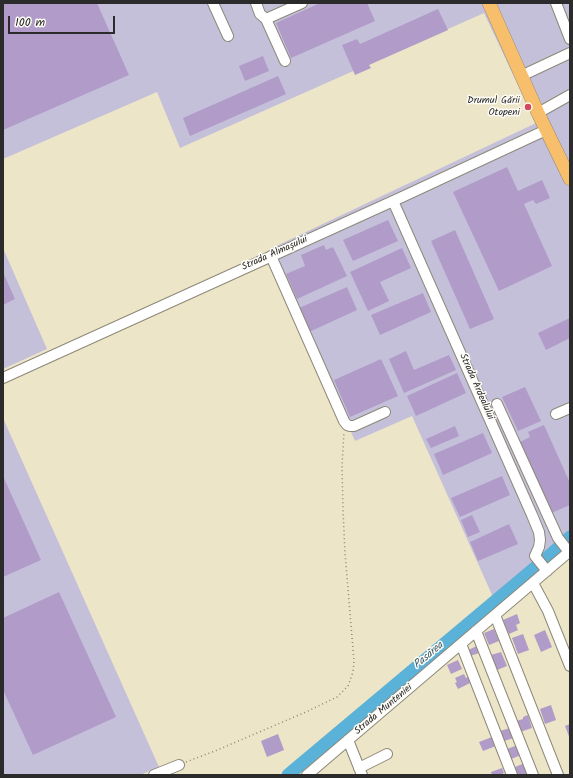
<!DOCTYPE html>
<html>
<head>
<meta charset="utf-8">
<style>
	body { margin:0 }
	#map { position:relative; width:573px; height:778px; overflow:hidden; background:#ede5c7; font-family:Kalam,sans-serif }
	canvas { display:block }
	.frame { position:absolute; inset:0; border:4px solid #2b2b2b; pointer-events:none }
	.scale { position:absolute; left:8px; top:16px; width:107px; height:18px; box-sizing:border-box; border:2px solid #2b2b2b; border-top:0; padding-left:5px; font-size:12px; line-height:14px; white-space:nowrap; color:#2b2b2b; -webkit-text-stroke:3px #fdfcf7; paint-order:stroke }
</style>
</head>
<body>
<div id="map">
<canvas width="573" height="778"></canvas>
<div class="frame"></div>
<div class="scale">100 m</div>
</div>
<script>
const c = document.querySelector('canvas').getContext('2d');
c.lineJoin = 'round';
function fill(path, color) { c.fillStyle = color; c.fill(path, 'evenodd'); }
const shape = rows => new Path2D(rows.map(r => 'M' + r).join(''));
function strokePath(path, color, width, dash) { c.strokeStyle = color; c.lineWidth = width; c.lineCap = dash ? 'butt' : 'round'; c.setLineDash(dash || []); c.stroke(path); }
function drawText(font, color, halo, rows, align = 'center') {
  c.font = font + ' Kalam,sans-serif'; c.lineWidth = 3; c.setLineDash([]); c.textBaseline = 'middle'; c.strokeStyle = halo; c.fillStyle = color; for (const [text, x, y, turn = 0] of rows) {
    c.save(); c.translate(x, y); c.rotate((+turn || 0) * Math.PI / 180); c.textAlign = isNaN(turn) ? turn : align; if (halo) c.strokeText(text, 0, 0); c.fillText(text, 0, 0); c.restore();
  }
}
fill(shape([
	[3,3,570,3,570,545,497,606,412,416,355,441,270,249,536,123,484,13,180,148,157,92,3,159],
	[3,248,47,349,3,369],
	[3,418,159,767,140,775,3,775]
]), '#c5c0da');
strokePath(shape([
	[288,775,549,556,570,537]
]), '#5bb2d8', 13);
fill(shape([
	[3,3,97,3,129,75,3,130],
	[320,3,367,3,375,21,291,58,276,23],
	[438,9,448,30,369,65,371,68,355,75,342,45,357,39,360,44],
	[263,56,269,71,245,81,239,66],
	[278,76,286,94,190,136,183,118],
	[507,167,518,191,542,180,550,198,536,204,533,200,524,204,552,266,499,291,453,192],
	[388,220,398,241,353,261,343,240],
	[455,230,494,319,470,329,431,241],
	[324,245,326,250,333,247,347,276,297,299,286,274,305,266,301,255],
	[402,248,411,268,380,282,389,301,368,311,350,272],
	[3,272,15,299,3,305],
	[347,287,357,310,309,332,299,308],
	[423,293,431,312,380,335,371,315],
	[570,318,570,338,546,350,538,333],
	[406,351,414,370,449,355,456,370,404,393,389,359],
	[381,359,398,396,350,417,334,380],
	[457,373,466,393,416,416,407,396],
	[525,387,541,421,518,431,502,397],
	[544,425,570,483,570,505,549,514,518,443,530,437,528,432],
	[455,426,459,436,431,448,426,439],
	[483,433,492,453,443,475,434,454],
	[3,476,41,560,3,577],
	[502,476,510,495,460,517,451,498],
	[472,515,480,532,468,537,461,520],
	[509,524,518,544,478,561,470,542],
	[59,592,116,717,33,755,3,690,3,618],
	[517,614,520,623,516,625,518,630,509,634,503,620],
	[494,629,499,641,489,645,484,633],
	[545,630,552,647,541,652,534,635],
	[523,634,529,650,518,654,512,638],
	[477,646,479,653,470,656,468,650],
	[501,652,507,666,497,670,491,655],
	[458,660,462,669,451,674,447,665],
	[464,674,466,678,468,677,470,683,458,689,455,683,457,682,455,678],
	[551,705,556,720,545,724,540,709],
	[528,715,532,728,520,732,516,721,523,719,523,717],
	[570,724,570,739,565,726],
	[510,728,514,738,504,741,500,731],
	[278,734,284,750,267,757,261,741],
	[492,737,496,746,483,751,479,742],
	[518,745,521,755,511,759,507,749],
	[525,763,529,774,525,775,518,775,515,767],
	[502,768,504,773,502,774,503,775,492,775,491,772]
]), '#b09bc9');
const minor = shape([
	[213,3,228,36],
	[256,3,260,14,266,19,285,61],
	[556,3,570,39],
	[266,19,302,3],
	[521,76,570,53],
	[538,113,570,95],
	[393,201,532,515,539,532,540,540,539,547,535,556,547,571],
	[271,256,344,421,347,425,350,426,354,426,385,412],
	[3,378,402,197,546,130],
	[497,404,558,538,569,552],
	[556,414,570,408],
	[533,583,548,611,570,666],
	[495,615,558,775],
	[476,631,533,775],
	[461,644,512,775],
	[348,740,362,775],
	[359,768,387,754],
	[154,775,179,765],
	[307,775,570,551]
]);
const major = shape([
	[489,3,538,113,570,179]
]);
strokePath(minor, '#8c8879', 12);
strokePath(major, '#8c8879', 14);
strokePath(shape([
	[186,762,215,751,306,712,337,697,348,686,353,672,354,661,345,553,343,510,342,465,344,432]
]), '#8c8879', 1.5, [1, 3]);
strokePath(minor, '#fff', 10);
strokePath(major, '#f7bf6c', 13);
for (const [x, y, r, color] of [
	[528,107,4,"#d1495b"]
]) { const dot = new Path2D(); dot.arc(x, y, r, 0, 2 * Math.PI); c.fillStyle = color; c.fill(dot); strokePath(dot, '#fdfcf7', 1.5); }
drawText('10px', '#2b2b2b', '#fdfcf7', [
	["Drumul Gării",520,101],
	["Otopeni",520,113]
], 'right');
drawText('10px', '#2b2b2b', '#fdfcf7', [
	["Strada Almașului",275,254,-24],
	["Strada Ardealului",476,387,66],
	["Strada Munteniei",384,710,-40]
]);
drawText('italic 11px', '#3c5a68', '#fdfcf7', [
	["Pasărea",429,656,-40]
]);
</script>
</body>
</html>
